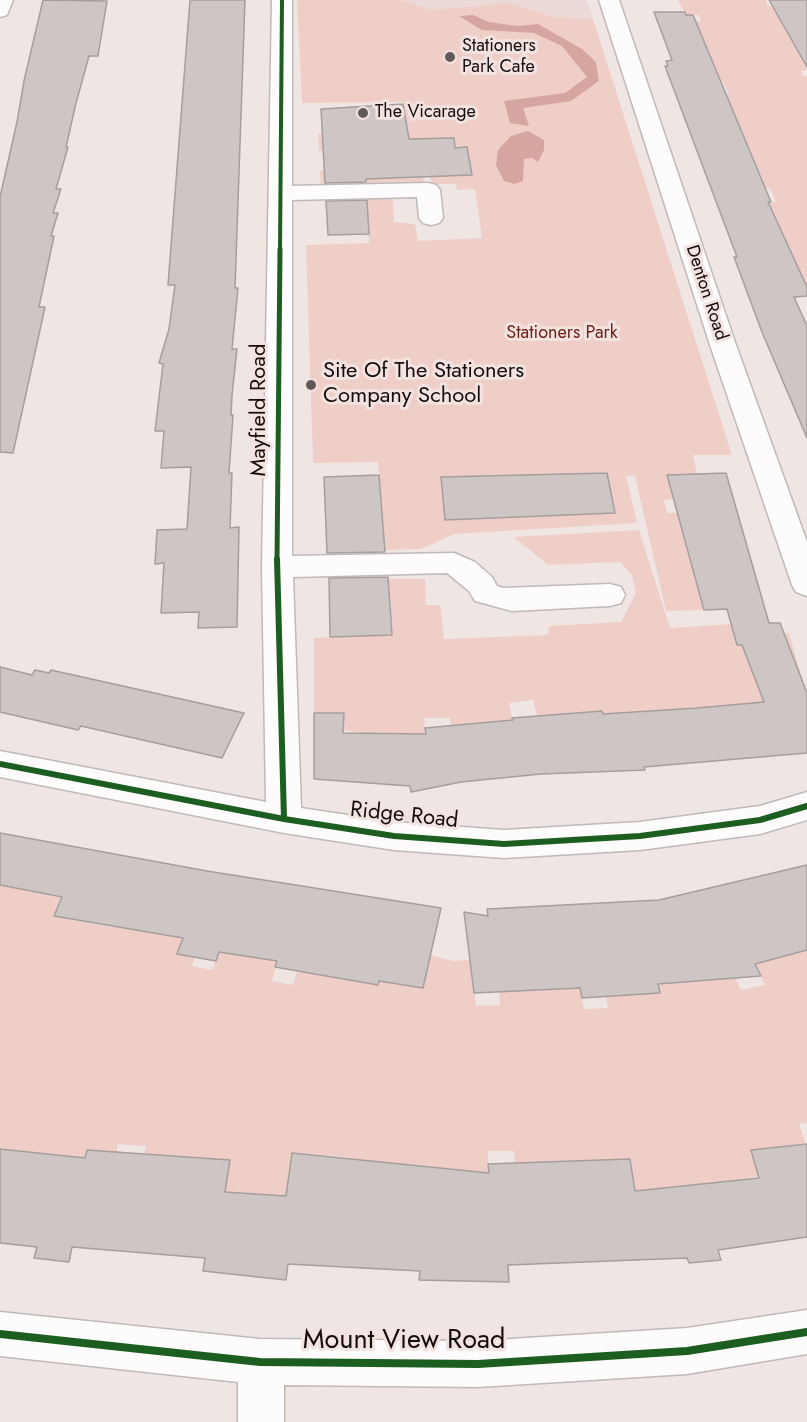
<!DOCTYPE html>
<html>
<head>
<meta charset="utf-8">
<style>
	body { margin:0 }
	canvas { display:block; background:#efe6e4 }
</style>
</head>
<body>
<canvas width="807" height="1422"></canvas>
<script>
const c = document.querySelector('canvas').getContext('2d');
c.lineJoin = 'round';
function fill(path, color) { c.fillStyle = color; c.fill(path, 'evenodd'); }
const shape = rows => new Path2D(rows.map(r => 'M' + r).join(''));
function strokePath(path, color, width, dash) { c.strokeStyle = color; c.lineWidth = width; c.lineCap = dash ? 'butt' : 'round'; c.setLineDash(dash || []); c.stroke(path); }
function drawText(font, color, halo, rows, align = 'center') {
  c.font = font + ' Jost,sans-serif'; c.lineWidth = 6; c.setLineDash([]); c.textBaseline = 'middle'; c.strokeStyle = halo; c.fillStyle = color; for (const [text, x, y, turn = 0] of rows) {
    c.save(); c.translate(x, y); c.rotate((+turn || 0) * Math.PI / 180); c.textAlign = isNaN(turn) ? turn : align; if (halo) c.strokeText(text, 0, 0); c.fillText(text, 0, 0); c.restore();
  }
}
fill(shape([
	[400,0,587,0,593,19,554,17,510,3,431,10]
]), '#ead9d6');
fill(shape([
	[297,0,400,0,431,10,510,3,554,17,593,19,732,455,693,455,697,474,667,476,673,499,664,500,667,513,679,513,704,610,666,611,635,476,626,476,637,523,454,534,421,549,385,550,378,462,313,463,306,245,369,243,366,194,392,193,394,222,415,224,418,241,482,238,475,189,457,190,456,184,432,184,430,177,472,175,467,147,455,148,454,138,424,139,319,151,318,134,404,132,405,116,403,102,302,103],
	[678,0,766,0,767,5,774,8,788,35,800,34,807,64,805,65,807,70,801,71,803,76,807,76,807,296,796,297,799,270,775,217,762,217,756,203,776,202,770,188,751,188,741,166,756,166,754,160,739,160,737,119,732,107,720,107,728,100,726,94,729,94,723,82,710,83,718,75,717,71,704,71,689,21,701,21,699,15,686,15],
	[320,171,334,171,335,180,423,177,424,185,321,189],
	[639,530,670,628,731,624,737,645,776,643,773,633,789,633,804,685,759,689,764,704,700,717,696,707,636,715,635,711,603,714,601,711,571,713,539,722,533,700,509,703,516,734,452,732,450,718,424,718,426,738,361,733,343,730,343,713,314,713,314,638,392,635,389,579,425,579,426,605,440,605,444,639,548,635,549,626,621,622,636,593,632,575,620,562,548,565,514,537],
	[0,885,62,898,54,916,67,919,111,927,119,910,183,938,177,954,195,957,192,966,212,970,219,952,285,932,272,981,293,985,297,971,320,975,330,940,378,985,379,981,423,988,430,955,453,961,470,960,476,1006,500,1005,499,992,579,986,584,1009,608,1008,597,951,659,993,658,984,716,938,741,990,765,985,755,964,807,950,807,1123,799,1124,807,1148,802,1170,794,1145,751,1150,759,1176,635,1195,630,1159,515,1163,514,1151,488,1151,490,1200,434,1198,435,1167,406,1164,378,1164,347,1196,350,1157,293,1153,286,1196,225,1192,230,1160,171,1155,165,1186,138,1185,146,1146,117,1144,117,1153,87,1150,78,1184,0,1149]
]), '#f0cec8');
fill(shape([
	[473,15,489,22,517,26,538,24,582,49,596,62,599,81,571,101,523,108,529,126,510,123,504,101,565,93,587,77,562,46,534,33,482,30,459,16],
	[528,131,544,140,544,150,538,162,532,158,524,159,523,181,514,184,504,181,496,165,498,150,511,136]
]), '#d5a69f');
const building = shape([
	[43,0,107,1,98,56,89,56,76,103,66,147,68,147,56,189,61,189,53,213,58,213,51,236,54,236,39,307,45,307,13,453,0,452,0,197,17,122,24,81,43,0],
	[190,0,245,0,235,288,238,288,232,349,237,349,232,395,231,415,233,415,229,473,232,473,230,528,239,527,237,627,198,628,199,612,161,613,164,563,155,564,157,530,187,529,191,467,161,468,164,431,155,431,163,364,159,363,169,329,175,285,168,285,190,0],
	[769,0,807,0,807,67,769,0],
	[654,12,685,12,686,15,693,15,771,202,768,202,807,287,807,296,794,297,807,326,807,438,762,332,734,257,737,257,665,66,668,66,666,61,672,60,654,12],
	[403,104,409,139,454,138,455,148,467,147,472,175,366,179,366,182,325,183,321,109,403,104],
	[367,200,369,234,328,235,326,201,367,200],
	[607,473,615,513,445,520,441,477,607,473],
	[726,473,769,623,780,623,807,693,807,753,644,767,645,770,541,774,461,782,411,792,410,786,314,779,314,713,344,713,343,733,426,734,425,728,513,720,512,718,602,711,603,714,697,708,764,702,742,645,737,645,727,609,704,610,667,475,726,473],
	[379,475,385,552,327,553,324,477,379,475],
	[388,577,392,635,330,637,329,578,388,577],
	[0,667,32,675,35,670,49,673,51,670,244,713,222,758,81,726,78,730,0,712,0,667],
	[0,833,207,871,441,908,423,988,379,981,378,985,275,967,277,961,219,952,216,961,177,954,183,938,54,916,62,897,0,885,0,833],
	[807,865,807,950,755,964,761,976,658,984,660,993,582,998,580,988,474,993,464,912,488,916,487,909,659,900,807,865],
	[807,1144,807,1237,718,1250,721,1260,689,1263,687,1258,508,1265,509,1282,419,1280,420,1271,288,1264,286,1280,203,1271,205,1258,72,1247,69,1262,34,1258,37,1247,0,1243,0,1149,85,1158,87,1150,230,1160,225,1192,286,1196,292,1153,489,1173,488,1164,630,1159,635,1191,759,1178,751,1150,807,1144]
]);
fill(building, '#cdc6c5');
strokePath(building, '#a59e9c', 1.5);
const minor = shape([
	[0,0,13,0,7,15,0,17,0,0],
	[272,0,292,0,292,186,428,183,436,185,440,190,443,218,439,223,431,225,423,223,419,218,417,197,292,200,292,556,454,553,475,562,492,577,497,586,503,588,610,584,621,587,625,595,621,603,610,606,512,611,475,601,469,591,447,573,293,577,301,808,394,822,504,830,640,822,760,806,807,792,807,820,760,834,640,850,504,858,394,850,284,833,0,777,0,751,266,802,262,567,272,0],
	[599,0,619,0,736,345,807,542,807,596,796,592,792,585,710,345,599,0],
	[807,1310,807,1354,687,1374,478,1387,284,1385,284,1422,238,1422,238,1382,0,1356,0,1312,260,1339,478,1341,687,1328,807,1310]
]);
strokePath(minor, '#bfb9b7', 3);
fill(minor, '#fdfbfb');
strokePath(shape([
	[280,250,282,0]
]), '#1b5e20', 4);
strokePath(shape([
	[277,560,280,249]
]), '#1b5e20', 5);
strokePath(shape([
	[277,559,284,819],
	[0,764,284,819,394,836,504,844,640,836,760,820,807,806]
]), '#1b5e20', 6);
strokePath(shape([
	[0,1334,260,1362,478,1364,687,1351,807,1332]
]), '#1b5e20', 8);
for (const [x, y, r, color] of [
	[450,57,6,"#605a58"],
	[363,113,6,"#605a58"],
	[311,385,6,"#605a58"]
]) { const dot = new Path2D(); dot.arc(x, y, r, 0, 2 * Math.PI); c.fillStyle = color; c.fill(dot); strokePath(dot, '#f3e3e0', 2); }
drawText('18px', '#130e0d', '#f3e3e0', [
	["Stationers",462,47],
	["Park Cafe",462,68],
	["The Vicarage",375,113]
], 'left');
drawText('18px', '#130e0d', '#f3e3e0', [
	["Denton Road",706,293,72]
]);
drawText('18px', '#6d2119', '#f3e3e0', [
	["Stationers Park",562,334]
]);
drawText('22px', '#130e0d', '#f3e3e0', [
	["Site Of The Stationers",323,372],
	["Company School",323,397]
], 'left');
drawText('22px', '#130e0d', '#f3e3e0', [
	["Mayfield Road",260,410,-90],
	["Ridge Road",404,816,6]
]);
drawText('27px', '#130e0d', '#f3e3e0', [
	["Mount View Road",404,1341]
]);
</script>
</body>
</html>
